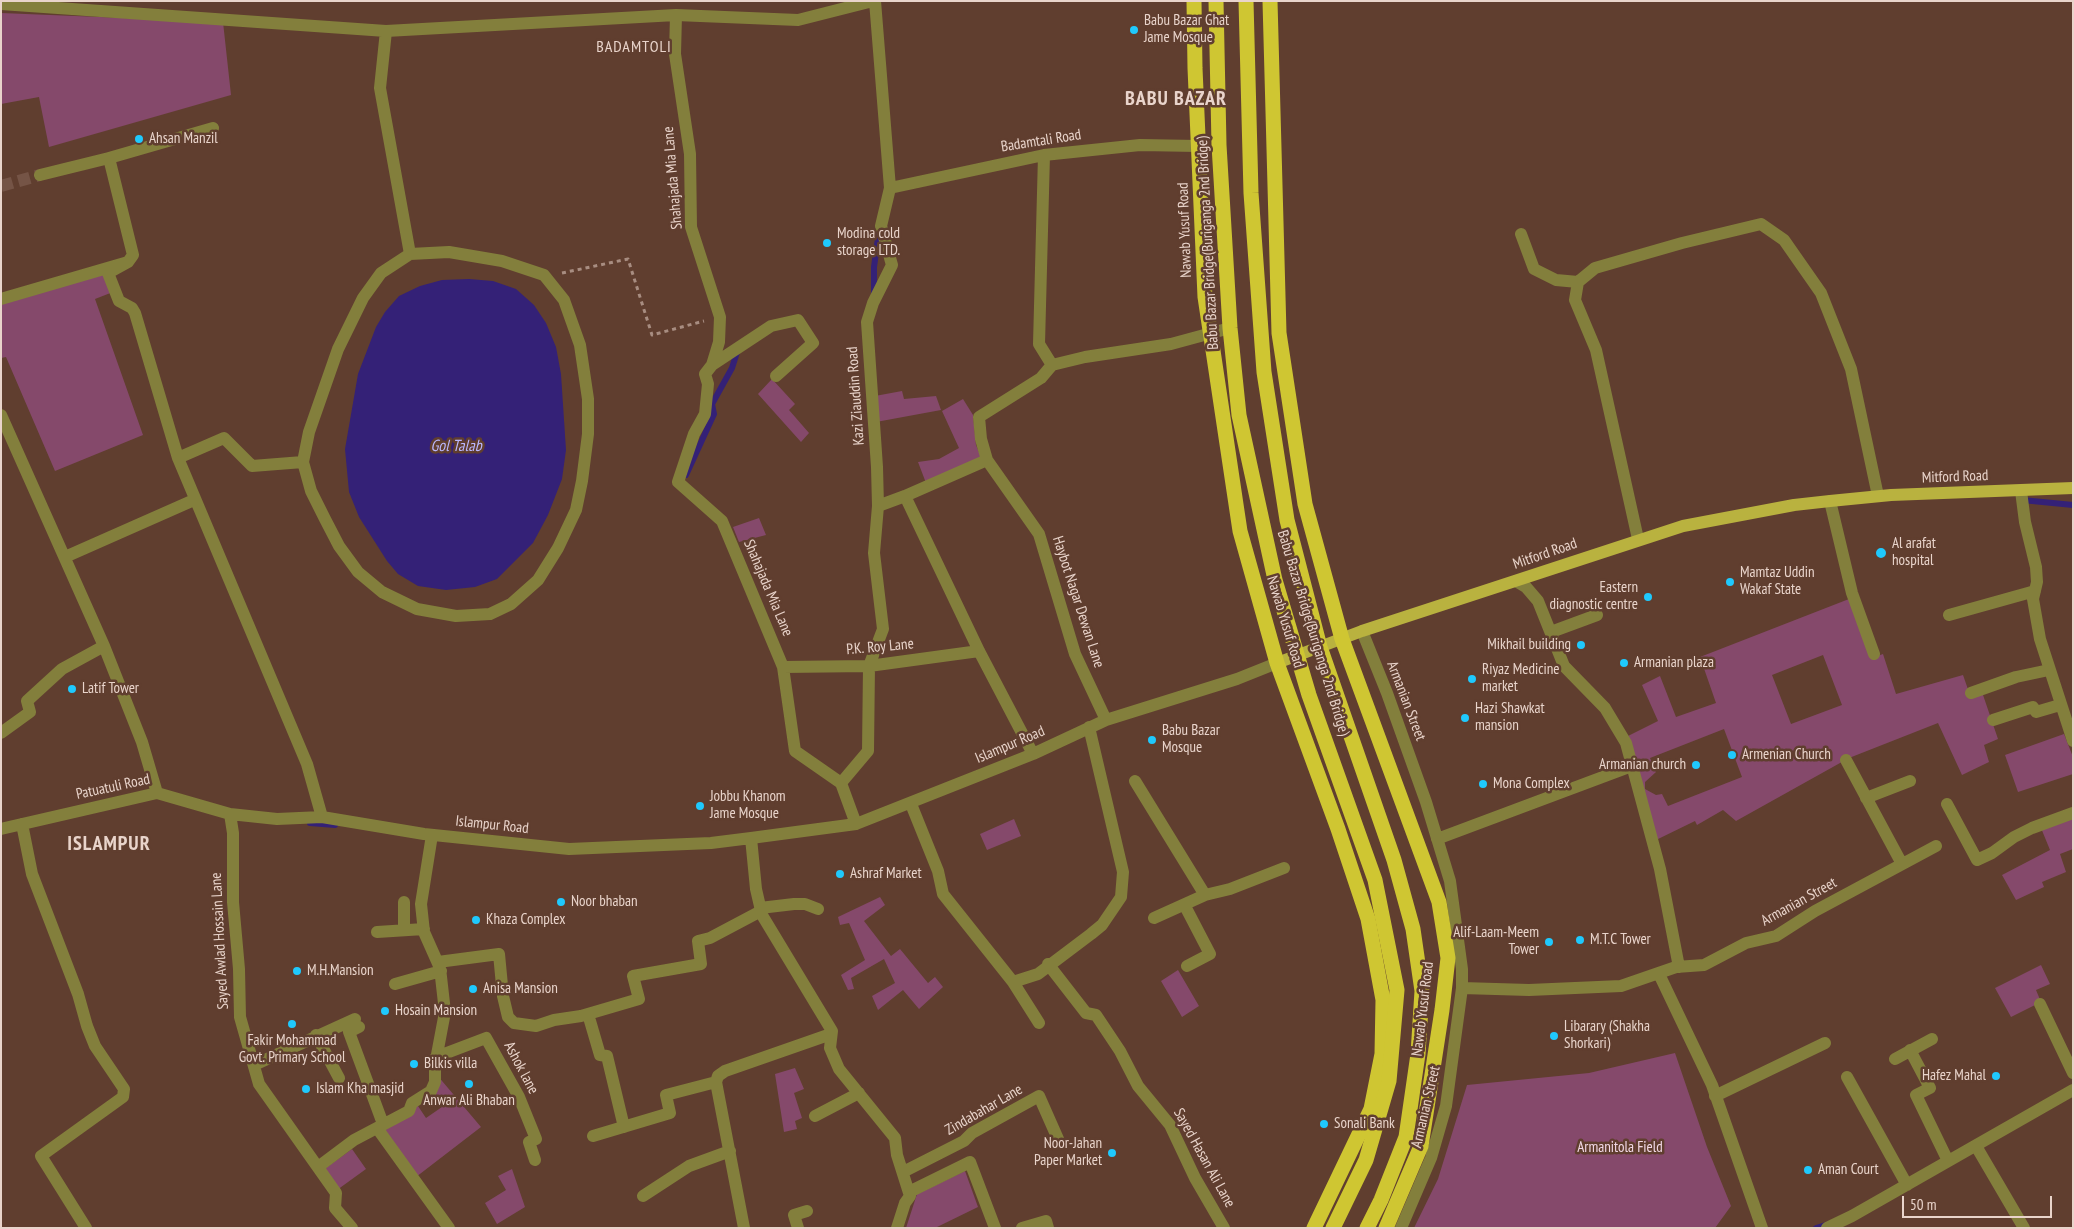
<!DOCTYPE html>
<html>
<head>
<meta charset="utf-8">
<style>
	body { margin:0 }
	#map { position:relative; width:2074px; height:1229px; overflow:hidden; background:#603e2f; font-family:"PT Sans Narrow",sans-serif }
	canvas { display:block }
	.frame { position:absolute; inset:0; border:2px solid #e9d4cb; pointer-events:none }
	.scale { position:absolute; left:1902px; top:1196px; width:150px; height:22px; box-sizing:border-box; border:2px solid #e9d4cb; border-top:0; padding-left:6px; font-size:15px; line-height:18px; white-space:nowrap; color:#e9d4cb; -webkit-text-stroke:4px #603e2f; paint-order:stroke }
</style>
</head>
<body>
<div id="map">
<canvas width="2074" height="1229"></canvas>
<div class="frame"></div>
<div class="scale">50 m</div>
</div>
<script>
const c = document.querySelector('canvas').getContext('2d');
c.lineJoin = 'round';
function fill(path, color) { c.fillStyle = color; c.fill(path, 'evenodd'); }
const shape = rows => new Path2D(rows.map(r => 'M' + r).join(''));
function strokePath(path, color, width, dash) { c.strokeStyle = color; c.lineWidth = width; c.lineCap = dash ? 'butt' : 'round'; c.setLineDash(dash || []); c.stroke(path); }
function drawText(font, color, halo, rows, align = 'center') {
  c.font = font + ' "PT Sans Narrow",sans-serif'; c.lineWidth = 5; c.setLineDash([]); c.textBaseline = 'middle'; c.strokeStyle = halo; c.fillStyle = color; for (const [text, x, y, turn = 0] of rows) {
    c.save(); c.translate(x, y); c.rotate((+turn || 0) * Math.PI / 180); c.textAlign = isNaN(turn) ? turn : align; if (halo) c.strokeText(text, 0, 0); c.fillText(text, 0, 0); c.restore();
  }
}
fill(shape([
	[1,13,223,22,231,95,49,147,39,97,1,104],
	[104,265,113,292,95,299,143,435,55,471,6,357,1,358,1,294],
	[772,379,795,404,789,410,809,433,801,442,758,394],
	[902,391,904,399,936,396,941,410,876,422,875,396],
	[963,399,973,415,976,445,982,459,926,483,918,462,939,459,959,448,942,411],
	[759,518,766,535,739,542,733,527],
	[1849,599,1872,658,1883,654,1896,694,1963,675,1970,695,1982,692,1998,739,1984,745,1989,762,1962,775,1938,723,1849,758,1736,821,1723,810,1697,825,1695,821,1656,840,1626,737,1658,721,1642,685,1660,676,1676,717,1716,703,1700,657],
	[1823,655,1842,705,1791,724,1772,675],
	[1724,729,1742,777,1668,806,1662,794,1656,795,1645,789,1645,782,1656,772,1650,758],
	[2064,734,2073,757,2073,774,2018,792,2005,755],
	[2073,816,2073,849,2060,854,2066,872,2042,882,2044,887,2016,900,2002,875,2050,850,2041,828],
	[1014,819,1021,836,987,850,980,834],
	[880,897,885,905,864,921,891,956,900,949,928,983,935,977,943,987,919,1009,903,990,878,1010,872,996,895,983,884,959,851,978,854,989,848,990,841,975,865,960,849,923,840,925,838,917],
	[2041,965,2050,984,2036,990,2041,1002,2011,1017,1995,988],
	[1178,970,1199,1006,1182,1017,1161,981],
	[1675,1053,1707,1147,1731,1206,1715,1228,1414,1228,1438,1179,1467,1085,1589,1073],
	[795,1068,804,1089,794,1093,802,1118,795,1121,797,1129,784,1132,775,1074],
	[437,1075,481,1127,416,1177,382,1128,416,1103,426,1118,442,1107,433,1092],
	[352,1149,366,1169,337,1190,323,1170],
	[512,1169,525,1207,497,1224,485,1203,506,1190,498,1176],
	[965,1171,978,1207,935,1228,906,1228,917,1194]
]), '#85496b');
fill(shape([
	[469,279,493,281,516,289,534,305,546,323,556,347,561,374,566,450,562,479,548,515,533,543,497,579,475,587,446,590,418,586,398,574,387,561,359,517,349,492,345,449,358,374,376,327,385,312,399,296,420,286,442,280]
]), '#342177');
strokePath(shape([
	[874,296,874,267,879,231],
	[686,475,714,414,712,404,732,368,738,349],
	[2022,500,2073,505],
	[310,823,335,825],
	[1816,1228,1829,1224]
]), '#342177', 6);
strokePath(shape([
	[1,186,40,175]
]), '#755446', 12, [12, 6]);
strokePath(shape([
	[562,273,628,259,652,335,704,321]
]), '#a88d81', 3, [4, 4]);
strokePath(shape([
	[1,4,386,31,676,15,798,20,873,1],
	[676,15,675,54,690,154,691,227,720,317,719,342,712,365,705,374,708,384,705,414,694,434,678,482,722,521,783,667,795,751,841,783,856,824],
	[386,31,380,88,410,254],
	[1044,155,1039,344,1052,365],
	[109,158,213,128],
	[890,188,1044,155,1140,145,1198,146],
	[1521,234,1534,269,1556,280,1578,282],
	[449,252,502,261,544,275,564,300,580,345,588,399,588,434,582,481,576,510,558,548,538,580,511,604,490,614,456,616,417,609,382,592,358,572,339,546,325,519,311,491,303,462,309,432,338,349,363,298,381,273,410,254,449,252],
	[128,262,108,273,119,301,132,308,135,313,178,458,307,764,322,817],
	[1,299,128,262,133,255,109,158,40,175],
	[712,365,771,326,798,320,813,343,776,376],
	[1052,365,1041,378,979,417,981,439,987,460,1039,534,1075,654,1106,720],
	[1052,365,1085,357,1171,344,1230,328],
	[1,415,104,646,142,742,157,793],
	[178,458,224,438,252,466,303,462],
	[2021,491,2025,522,2036,567,2037,582,2033,599,2040,639,2073,741],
	[905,496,979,651,1033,754],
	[1830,501,1852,593,1874,654],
	[878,506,905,496,987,460],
	[1638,539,1596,350,1575,300,1578,282,1595,268,1682,243,1761,224,1784,240,1821,293,1851,369,1878,496],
	[65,557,194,500],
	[1516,581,1526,587,1538,601,1564,666,1605,708,1626,743,1660,869,1679,967],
	[1949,615,2035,591],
	[1362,631,1387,693,1426,802,1450,881,1462,969,1462,988,1446,1106,1431,1158,1401,1228],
	[1551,632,1597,615],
	[783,667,869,666,979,651],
	[1971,693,2016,677,2049,670],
	[1993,720,2033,707,2036,712,2060,705],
	[1,733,30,712,27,701,62,669,104,646],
	[1846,760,1902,864],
	[1135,781,1205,895],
	[841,783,868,751,869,666,883,629,874,553,878,506,877,467,867,322,873,303,892,265,881,226,890,188,875,1],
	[1866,798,1910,781],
	[911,804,938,871,943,894,1013,982,1039,1023],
	[1947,804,1977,860,1992,853,2014,837,2032,828,2073,813],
	[230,814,233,833,233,902,239,969,240,1017,259,1084,336,1193,335,1208,352,1228],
	[22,824,32,874,78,994,87,1026,95,1046,124,1089,123,1097,41,1156,86,1228],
	[1,829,157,793,230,814,277,819,322,817,424,834,569,849,711,843,751,838,856,824,1033,754,1106,720,1237,679,1277,663],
	[751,838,756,889,762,915,832,1031,830,1048,839,1069,895,1138,897,1155,910,1196,905,1203,897,1228],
	[1437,839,1632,766],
	[1185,906,1210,954,1187,966],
	[760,908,794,904,805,904,818,909],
	[1154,918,1205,895,1230,889,1284,868],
	[404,930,404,902],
	[377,932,424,929],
	[438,962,499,954,503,996,508,1017,514,1023,536,1026,554,1020,581,1016,639,999,633,976,701,964,698,941,710,938,761,911],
	[1048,964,1086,1013,1096,1015,1120,1051,1138,1086,1170,1125,1195,1178,1224,1228],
	[1659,974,1712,1085,1762,1228],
	[1013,982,1038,974,1091,934,1102,925,1121,897,1123,872,1089,727],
	[395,984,441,971],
	[1462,988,1529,990,1621,986,1676,967,1704,965,1746,943,1776,936,1815,911,1936,846],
	[2040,1004,2073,1073],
	[588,1014,600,1055,607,1056,624,1127],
	[359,1027,349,1032,383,1124],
	[316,1035,339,1078],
	[1910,1050,1930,1088,1916,1095,1948,1161],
	[436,1057,486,1038,519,1097,536,1139,529,1142,535,1160],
	[1895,1059,1932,1039],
	[254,1065,355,1019],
	[1847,1077,1907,1185],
	[1715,1096,1825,1043],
	[815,1116,859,1093],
	[377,1128,449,1228],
	[593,1136,670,1113,666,1095,716,1082],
	[1976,1146,2024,1228],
	[318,1167,354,1140,409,1111,412,1103,431,1091,435,1082,435,1065,445,1012,440,968,424,932,421,904,432,835],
	[903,1172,964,1141,972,1133,1039,1096,1058,1139],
	[909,1192,970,1162,995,1228],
	[643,1196,689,1166,730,1151],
	[744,1228,716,1082,718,1076,725,1071,831,1034],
	[798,1228,794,1215,807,1211],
	[1022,1228,1046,1221,1048,1228],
	[1827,1228,1852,1216,2073,1090]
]), '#837f3c', 12);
strokePath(shape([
	[1277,663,1362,631,1683,526,1794,505,1830,501,1891,495,2073,488]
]), '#b9b23f', 12);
strokePath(shape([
	[1194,1,1195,68,1205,297,1240,531,1277,663,1338,829,1368,919,1383,1000,1382,1054,1371,1109,1314,1228],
	[1270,1,1279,333,1305,504,1342,639,1439,902,1448,958,1442,1010,1421,1146,1386,1228]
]), '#cfc632', 15);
strokePath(shape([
	[1216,1,1219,145,1230,328,1239,415,1275,580,1309,695,1375,880,1397,990,1389,1081,1366,1160,1333,1228],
	[1246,1,1251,193,1264,372,1287,520,1320,647,1394,860,1413,929,1422,991,1418,1054,1406,1137,1381,1200,1367,1228]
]), '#cfc632', 15);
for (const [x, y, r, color] of [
	[1134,30,5,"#1fc9fd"],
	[139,139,5,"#1fc9fd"],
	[827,243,5,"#1fc9fd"],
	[1881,553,6,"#1fc9fd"],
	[1730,582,5,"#1fc9fd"],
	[1648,597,5,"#1fc9fd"],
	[1581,645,5,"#1fc9fd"],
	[1624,663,5,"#1fc9fd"],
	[1472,679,5,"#1fc9fd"],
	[72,689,5,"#1fc9fd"],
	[1465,718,5,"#1fc9fd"],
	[1152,740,5,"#1fc9fd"],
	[1732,755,5,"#1fc9fd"],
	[1696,765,5,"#1fc9fd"],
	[1483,784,5,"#1fc9fd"],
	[700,806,5,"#1fc9fd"],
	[840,874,5,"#1fc9fd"],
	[561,902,5,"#1fc9fd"],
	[476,920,5,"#1fc9fd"],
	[1580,940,5,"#1fc9fd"],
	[1549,942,5,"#1fc9fd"],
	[297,971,5,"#1fc9fd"],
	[473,989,5,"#1fc9fd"],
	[385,1011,5,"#1fc9fd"],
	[292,1024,5,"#1fc9fd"],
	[1554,1036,5,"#1fc9fd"],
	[414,1064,5,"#1fc9fd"],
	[1996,1076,5,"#1fc9fd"],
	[469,1084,5,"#1fc9fd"],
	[306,1089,5,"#1fc9fd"],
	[1324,1124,5,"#1fc9fd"],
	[1112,1153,5,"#1fc9fd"],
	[1808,1170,5,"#1fc9fd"]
]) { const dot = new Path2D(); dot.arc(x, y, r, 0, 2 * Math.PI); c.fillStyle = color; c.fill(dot); strokePath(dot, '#603e2f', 2); }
drawText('15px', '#e9d4cb', '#603e2f', [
	["Babu Bazar Ghat",1144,21],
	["Jame Mosque",1144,38],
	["Ahsan Manzil",149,139],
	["Modina cold",837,234],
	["storage LTD.",837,251],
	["Al arafat",1892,544],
	["hospital",1892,561],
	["Mamtaz Uddin",1740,573],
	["Wakaf State",1740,590],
	["Eastern",1638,588,"right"],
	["diagnostic centre",1638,605,"right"],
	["Mikhail building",1571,645,"right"],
	["Armanian plaza",1634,663],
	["Riyaz Medicine",1482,670],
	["market",1482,687],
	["Latif Tower",82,689],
	["Hazi Shawkat",1475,709],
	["mansion",1475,726],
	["Babu Bazar",1162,731],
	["Mosque",1162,748],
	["Armenian Church",1742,755],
	["Armanian church",1686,765,"right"],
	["Mona Complex",1493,784],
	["Jobbu Khanom",710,797],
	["Jame Mosque",710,814],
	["Ashraf Market",850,874],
	["Noor bhaban",571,902],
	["Khaza Complex",486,920],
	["Alif-Laam-Meem",1539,933,"right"],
	["Tower",1539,950,"right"],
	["M.T.C Tower",1590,940],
	["M.H.Mansion",307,971],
	["Anisa Mansion",483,989],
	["Hosain Mansion",395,1011],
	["Libarary (Shakha",1564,1027],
	["Shorkari)",1564,1044],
	["Fakir Mohammad",292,1041,"center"],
	["Govt. Primary School",292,1058,"center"],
	["Bilkis villa",424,1064],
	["Hafez Mahal",1986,1076,"right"],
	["Islam Kha masjid",316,1089],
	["Anwar Ali Bhaban",469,1101,"center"],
	["Sonali Bank",1334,1124],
	["Noor-Jahan",1102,1144,"right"],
	["Paper Market",1102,1161,"right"],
	["Aman Court",1818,1170]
], 'left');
drawText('15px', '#e9d4cb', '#603e2f', [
	["Badamtali Road",1041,141,-9],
	["Shahajada Mia Lane",673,178,-95],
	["Nawab Yusuf Road",1185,230,-92],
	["Babu Bazar Bridge(Buriganga 2nd Bridge)",1208,243,-93],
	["Kazi Ziauddin Road",856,396,-94],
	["Mitford Road",1955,477,-2],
	["Mitford Road",1545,554,-19],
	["Shahajada Mia Lane",768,588,67],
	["Haybot Nagar Dewan Lane",1078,602,72],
	["Nawab Yusuf Road",1285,622,73],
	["Babu Bazar Bridge(Buriganga 2nd Bridge)",1313,633,73],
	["P.K. Roy Lane",880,647,-5],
	["Armanian Street",1406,701,69],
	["Islampur Road",1010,745,-23],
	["Patuatuli Road",113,787,-12],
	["Islampur Road",492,825,6],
	["Armanian Street",1799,902,-29],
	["Sayed Awlad Hossain Lane",220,941,-93],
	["Nawab Yusuf Road",1423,1009,-83],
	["Ashok lane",521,1068,62],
	["Armanian Street",1426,1107,-77],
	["Zindabahar Lane",984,1110,-30],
	["Sayed Hasan Ali Lane",1204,1158,61]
]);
drawText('15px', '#f2d8e6', '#603e2f', [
	["Armanitola Field",1620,1148]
]);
c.letterSpacing = '1px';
drawText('16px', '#e9d4cb', '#603e2f', [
	["BADAMTOLI",634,47]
]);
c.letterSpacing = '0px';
drawText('italic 16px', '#bab7ff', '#603e2f', [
	["Gol Talab",456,446]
]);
c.letterSpacing = '1px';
drawText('bold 20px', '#e9d4cb', '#603e2f', [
	["BABU BAZAR",1176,99],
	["ISLAMPUR",109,844]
]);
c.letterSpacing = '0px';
</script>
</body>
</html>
